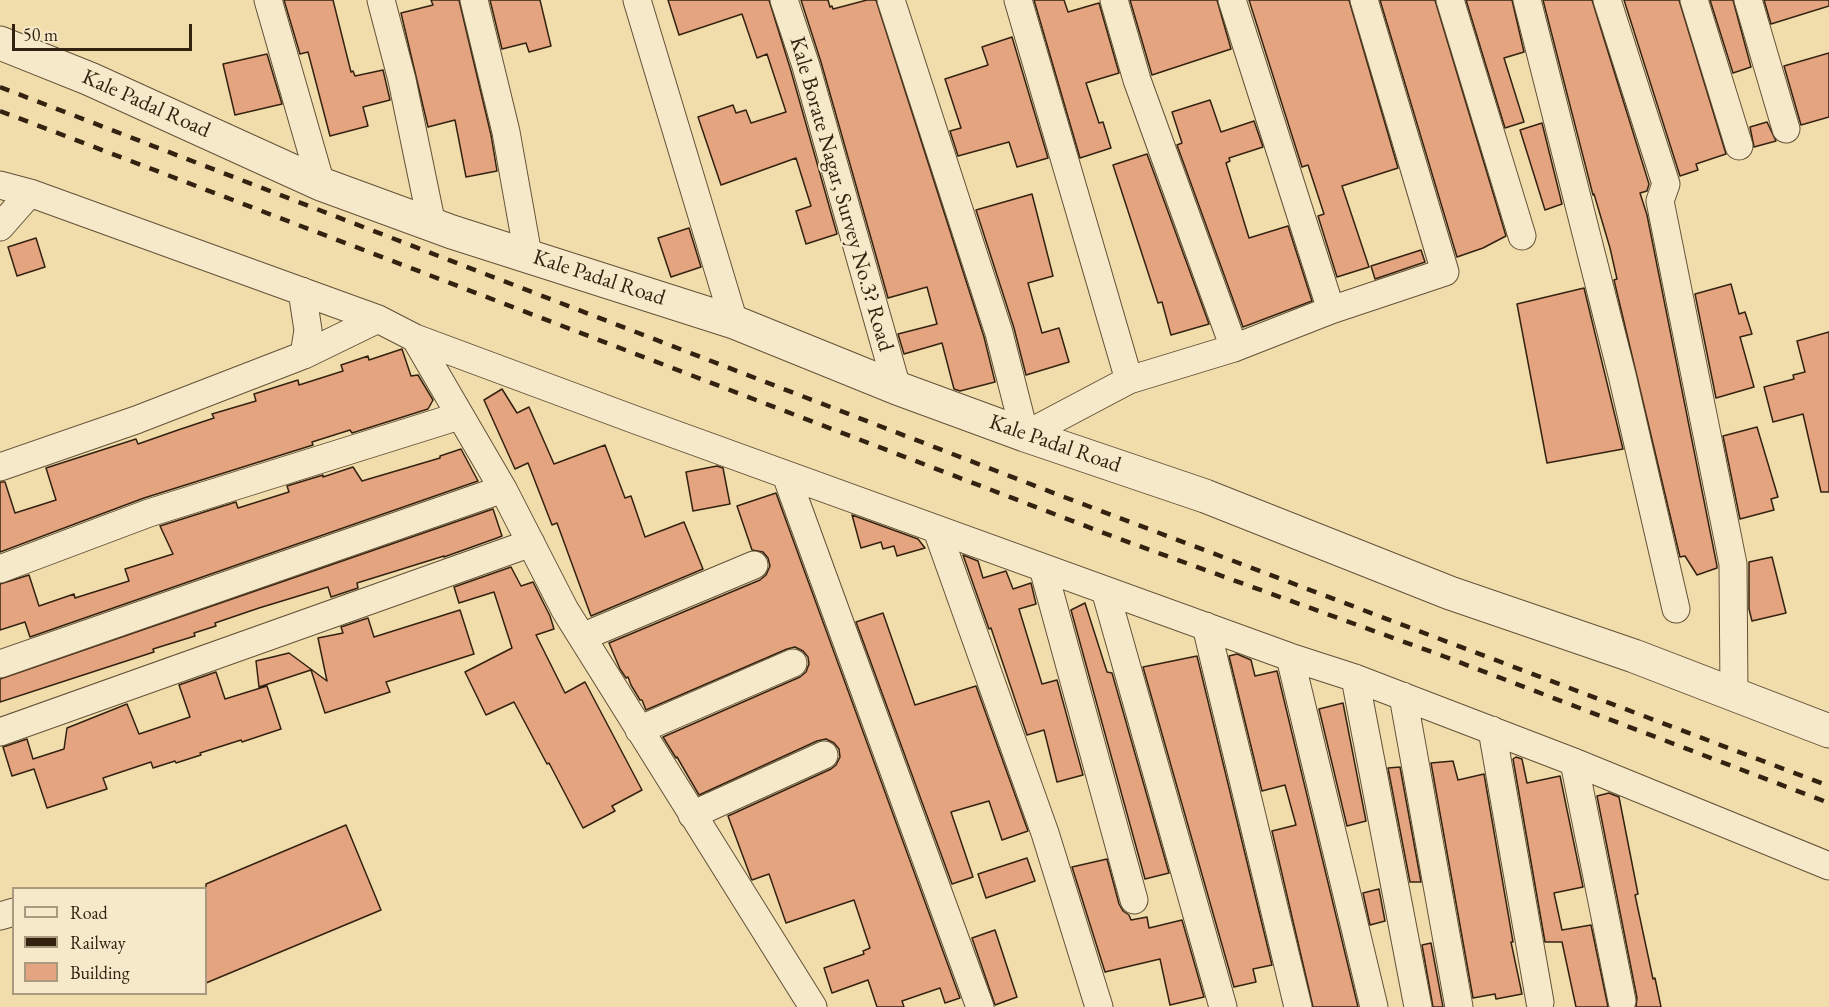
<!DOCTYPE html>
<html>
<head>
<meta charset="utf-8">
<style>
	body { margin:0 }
	#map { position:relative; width:1829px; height:1007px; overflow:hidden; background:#f1ddac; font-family:"EB Garamond",serif }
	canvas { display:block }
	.legend { position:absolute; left:12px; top:887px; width:195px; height:108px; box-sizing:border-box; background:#f6e9c9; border:2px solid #a8997f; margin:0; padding:8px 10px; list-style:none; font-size:18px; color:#342210 }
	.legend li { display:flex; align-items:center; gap:12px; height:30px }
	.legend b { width:30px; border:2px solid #a8997f }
	.scale { position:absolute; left:12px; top:24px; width:180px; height:27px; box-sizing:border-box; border:3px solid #342210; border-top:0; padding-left:8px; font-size:18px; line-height:21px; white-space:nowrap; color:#342210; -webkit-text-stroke:4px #f6e9c9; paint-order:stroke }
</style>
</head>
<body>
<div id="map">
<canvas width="1829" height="1007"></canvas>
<ul class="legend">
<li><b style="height:8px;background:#f6e9c9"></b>Road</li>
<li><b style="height:8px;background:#342210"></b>Railway</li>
<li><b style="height:16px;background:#e3a47f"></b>Building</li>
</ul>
<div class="scale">50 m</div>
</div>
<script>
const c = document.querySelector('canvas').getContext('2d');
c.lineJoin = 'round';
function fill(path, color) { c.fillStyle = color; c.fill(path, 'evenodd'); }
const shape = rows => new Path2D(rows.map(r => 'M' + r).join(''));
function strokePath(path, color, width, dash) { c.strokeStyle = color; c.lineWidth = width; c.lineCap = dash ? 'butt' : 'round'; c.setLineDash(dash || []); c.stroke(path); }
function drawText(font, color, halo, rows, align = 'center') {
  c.font = font + ' "EB Garamond",serif'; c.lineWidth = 4.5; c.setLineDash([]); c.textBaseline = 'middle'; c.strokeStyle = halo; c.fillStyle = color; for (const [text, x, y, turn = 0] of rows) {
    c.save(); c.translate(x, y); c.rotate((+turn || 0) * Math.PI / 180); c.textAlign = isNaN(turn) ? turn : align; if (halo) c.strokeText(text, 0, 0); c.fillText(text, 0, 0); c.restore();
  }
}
const building = shape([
	[284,0,333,0,351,72,353,71,355,76,383,70,390,100,363,107,368,126,330,136,308,52,300,54,284,0],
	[431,0,459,0,491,135,497,171,466,177,455,120,428,127,401,13,433,5,431,0],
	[490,0,540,0,551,46,529,52,526,43,502,49,490,0],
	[668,0,769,0,791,71,837,234,806,244,796,211,811,206,796,158,721,185,698,117,733,105,736,113,746,110,751,123,786,112,767,54,757,58,742,14,679,35,668,0],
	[801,0,828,0,830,7,832,6,833,9,867,0,876,0,984,337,995,382,960,391,954,389,942,343,904,354,898,334,937,324,927,287,888,298,821,62,801,0],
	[1034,0,1064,0,1068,12,1099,3,1119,73,1086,83,1099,123,1103,122,1111,148,1080,158,1034,0],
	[1130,0,1217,0,1231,49,1152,75,1130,0],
	[1249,0,1349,0,1398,168,1342,186,1369,267,1337,277,1318,216,1324,214,1308,165,1302,167,1249,0],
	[1380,0,1435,0,1506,236,1483,248,1457,257,1380,0],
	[1466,0,1512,0,1524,52,1504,58,1524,122,1505,128,1466,0],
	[1543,0,1592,0,1649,184,1647,191,1640,193,1647,215,1717,566,1717,568,1697,575,1685,556,1680,557,1614,280,1617,279,1610,248,1594,194,1593,195,1543,0],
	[1624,0,1679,0,1726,154,1696,164,1698,170,1680,176,1624,0],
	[1710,0,1733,0,1751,67,1733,73,1710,0],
	[1764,0,1829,0,1829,6,1771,24,1764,0],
	[1012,37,1048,158,1017,167,1009,142,958,156,950,131,961,128,945,79,988,65,982,47,1012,37],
	[1829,53,1829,117,1801,125,1784,66,1829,53],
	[267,54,282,104,235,115,223,64,267,54],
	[1210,100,1221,132,1254,121,1263,147,1229,158,1230,161,1226,163,1249,238,1288,226,1312,301,1243,327,1177,145,1182,143,1172,112,1210,100],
	[1767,122,1776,141,1754,147,1750,127,1767,122],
	[1542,123,1562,204,1545,210,1520,130,1542,123],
	[1147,154,1209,324,1171,335,1162,302,1158,303,1113,165,1147,154],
	[1032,194,1053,276,1028,283,1042,333,1059,328,1069,362,1026,375,1014,328,976,210,1032,194],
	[689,228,701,267,671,277,658,238,689,228],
	[36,238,45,267,17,276,8,247,36,238],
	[1421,250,1425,262,1375,279,1371,266,1421,250],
	[1731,284,1739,314,1745,312,1752,334,1740,337,1754,387,1716,398,1695,294,1731,284],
	[1584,288,1623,449,1547,463,1517,304,1584,288],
	[1829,332,1829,492,1821,492,1803,414,1773,422,1764,387,1794,379,1793,375,1805,372,1797,341,1829,332],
	[402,349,411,376,418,375,433,400,428,409,352,433,350,430,312,442,313,445,144,498,0,552,0,482,5,482,15,513,56,500,46,468,136,439,138,444,178,430,214,418,212,414,256,401,254,394,298,380,299,385,343,371,341,365,368,356,369,360,402,349],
	[502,389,517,413,529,407,554,464,605,445,625,498,631,496,645,537,684,522,703,569,591,616,557,523,552,525,528,463,515,469,484,400,502,389],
	[1757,427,1778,497,1771,499,1774,510,1740,519,1723,436,1757,427],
	[461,449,478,481,30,637,25,622,0,630,0,584,29,575,39,606,74,594,75,598,129,581,125,569,173,554,160,526,236,502,238,508,289,492,287,486,323,475,323,477,353,467,362,481,440,458,440,456,461,449],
	[717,466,723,468,730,504,693,511,686,472,717,466],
	[776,493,960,998,945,1003,940,988,902,1001,904,1007,877,1007,868,980,832,993,824,968,864,954,863,951,870,948,854,900,786,923,769,874,752,880,751,878,728,816,831,769,836,765,840,757,839,749,834,743,826,739,817,741,699,795,677,757,676,758,663,737,800,677,806,672,809,664,808,657,803,651,795,647,787,649,646,710,642,700,640,700,631,685,628,677,626,678,620,669,609,643,760,580,766,575,770,566,768,558,763,552,752,550,737,506,776,493],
	[493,509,502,536,497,538,444,557,444,556,357,583,358,588,331,597,328,587,259,608,215,623,216,626,194,633,195,636,153,649,154,652,0,702,0,679,493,509],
	[852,515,918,539,925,548,897,556,894,546,883,549,881,542,861,548,852,515],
	[963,555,978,561,983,578,1006,571,1013,589,1031,583,1036,604,1019,609,1042,684,1057,680,1083,775,1057,782,1044,730,1027,735,991,628,989,629,963,555],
	[1772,557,1786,613,1752,621,1749,609,1749,562,1772,557],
	[511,567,521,586,533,582,550,616,554,629,536,635,565,693,585,682,642,790,612,806,615,811,583,828,549,763,547,764,514,702,486,715,465,672,512,648,494,592,459,603,454,587,511,567],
	[1085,603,1107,672,1112,673,1169,873,1145,879,1071,610,1085,603],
	[460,610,474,654,386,682,390,692,325,713,311,670,259,687,256,661,289,653,327,681,318,638,343,633,341,627,368,618,374,637,460,610],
	[883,613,915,705,976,686,1028,831,1002,840,989,801,951,812,973,877,952,884,856,622,883,613],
	[1237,654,1251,660,1255,676,1277,671,1358,1007,1313,1007,1272,831,1296,825,1285,785,1262,791,1229,656,1237,654],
	[1197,656,1272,965,1253,969,1256,982,1234,987,1143,667,1197,656],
	[216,672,225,699,267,686,281,729,242,742,241,740,200,753,201,755,176,763,175,761,153,768,151,762,103,778,107,789,47,808,34,769,12,776,3,747,27,739,33,759,64,749,67,728,127,704,139,734,190,717,179,685,216,672],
	[1343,703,1366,821,1347,826,1319,709,1343,703],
	[1516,757,1522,759,1527,783,1560,776,1583,887,1554,893,1562,930,1591,925,1608,1007,1576,1007,1562,942,1545,942,1513,759,1516,757],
	[1453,761,1458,780,1484,774,1513,942,1511,942,1522,994,1496,999,1495,994,1473,998,1431,763,1453,761],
	[1400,767,1421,882,1410,882,1388,768,1400,767],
	[1609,793,1619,797,1638,894,1635,895,1653,979,1655,978,1661,1007,1636,1007,1637,998,1597,796,1609,793],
	[346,825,381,910,206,983,206,884,346,825],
	[1027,858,1035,881,986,898,978,874,1027,858],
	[1107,859,1119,904,1123,911,1129,915,1131,920,1147,917,1149,928,1182,920,1204,997,1170,1005,1160,959,1105,972,1072,867,1107,859],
	[1379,889,1385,921,1370,925,1363,893,1379,889],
	[995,930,1017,997,995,1005,972,938,995,930],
	[1431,943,1443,1007,1433,1007,1422,945,1431,943]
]);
fill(building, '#e3a47f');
strokePath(building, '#342210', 1.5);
const minor = shape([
	[268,0,321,184],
	[381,0,402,80,432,225],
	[474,0,506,132,528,255],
	[637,0,734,322],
	[784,0,806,66,897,388],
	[891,0,999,333,1025,435,1129,380,1234,348,1331,310,1445,272,1364,0],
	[1018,0,1129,380],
	[1114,0,1137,80,1234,348],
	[1232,0,1331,310],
	[1450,0,1522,236],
	[1527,0,1622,375,1676,609],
	[1607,0,1666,184,1660,201,1733,564,1734,695],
	[1694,0,1739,146],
	[1748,0,1786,129],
	[0,185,30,193,378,319,415,338,641,422,1290,657,1355,678,1574,762,1829,866],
	[0,227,30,193],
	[302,291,308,330,304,355],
	[415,338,503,489,565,610,813,1007],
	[0,467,136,420,304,355,378,319],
	[786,475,980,1007],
	[937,530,1045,833,1099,1007],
	[1043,568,1134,900],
	[0,569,149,513,459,416],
	[1105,590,1223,1007],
	[1206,626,1298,1007],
	[582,637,754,565],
	[1290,657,1374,1007],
	[0,664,503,489],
	[1355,678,1418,1007],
	[1403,696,1459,1007],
	[639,730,793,663],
	[1492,730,1540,1002],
	[0,732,531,543],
	[1574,762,1622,1001],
	[692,815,824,755],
	[0,916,14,912]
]);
const tertiary = shape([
	[0,43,90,79,321,184,452,232,734,322,897,388,1025,435,1205,496,1450,593,1634,656,1829,731]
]);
strokePath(minor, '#635137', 29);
strokePath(tertiary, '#635137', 35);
strokePath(minor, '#f6e9c9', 27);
strokePath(tertiary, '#f6e9c9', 33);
strokePath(shape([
	[0,87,1064,497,1829,786],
	[0,111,1117,538,1443,656,1829,803]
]), '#342210', 4.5, [10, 10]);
drawText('22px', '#342210', '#f6e9c9', [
	["Kale Padal Road",146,104,24],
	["Kale Borate Nagar, Survey No.3? Road",841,194,74],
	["Kale Padal Road",599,278,18],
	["Kale Padal Road",1055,444,19]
]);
</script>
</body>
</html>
